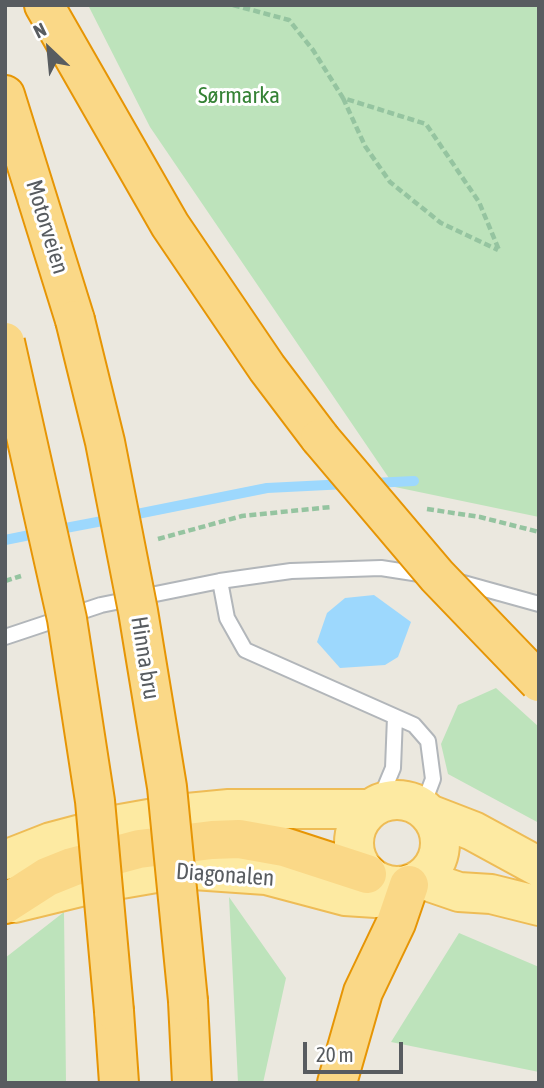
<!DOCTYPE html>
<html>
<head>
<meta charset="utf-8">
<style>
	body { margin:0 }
	#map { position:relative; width:544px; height:1088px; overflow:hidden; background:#ebe8df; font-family:"Asap Condensed",sans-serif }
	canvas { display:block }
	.frame { position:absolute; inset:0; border:7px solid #585c60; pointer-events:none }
	.north { position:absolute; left:14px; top:14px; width:70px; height:70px; -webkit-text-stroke:5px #fff; paint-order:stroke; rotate:334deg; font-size:19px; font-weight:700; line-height:28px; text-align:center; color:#585c60 }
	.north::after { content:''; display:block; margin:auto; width:24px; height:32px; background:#585c60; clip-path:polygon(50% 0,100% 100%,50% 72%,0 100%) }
	.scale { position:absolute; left:303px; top:1042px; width:100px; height:32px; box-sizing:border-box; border:4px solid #585c60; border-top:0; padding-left:9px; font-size:21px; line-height:24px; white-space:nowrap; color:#585c60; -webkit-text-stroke:5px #fff; paint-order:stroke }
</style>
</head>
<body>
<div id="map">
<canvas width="544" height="1088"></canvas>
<div class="frame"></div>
<div class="north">N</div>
<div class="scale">20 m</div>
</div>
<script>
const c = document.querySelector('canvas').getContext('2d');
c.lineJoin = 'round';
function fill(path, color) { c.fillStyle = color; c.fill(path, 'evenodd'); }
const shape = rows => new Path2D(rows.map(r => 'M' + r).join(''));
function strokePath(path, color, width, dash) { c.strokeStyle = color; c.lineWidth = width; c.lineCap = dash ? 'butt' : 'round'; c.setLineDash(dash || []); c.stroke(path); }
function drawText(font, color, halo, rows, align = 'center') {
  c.font = font + ' "Asap Condensed",sans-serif'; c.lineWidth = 6; c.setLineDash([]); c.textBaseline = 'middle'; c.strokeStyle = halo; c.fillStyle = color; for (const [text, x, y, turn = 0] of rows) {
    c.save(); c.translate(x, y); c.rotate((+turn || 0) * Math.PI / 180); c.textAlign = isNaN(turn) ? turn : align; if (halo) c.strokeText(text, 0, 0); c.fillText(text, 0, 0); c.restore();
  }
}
fill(shape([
	[88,5,539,5,539,517,395,487,150,127],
	[496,688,539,727,539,823,448,774,441,744,458,705],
	[229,897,286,978,263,1083,238,1083],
	[64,912,66,1083,5,1083,5,958],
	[459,933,539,967,539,1072,391,1042]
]), '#bde3bb');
fill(shape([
	[374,595,411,622,398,657,385,665,340,668,317,642,327,613,345,598]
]), '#9dd8fd');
strokePath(shape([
	[373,483,414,481],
	[127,516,267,488,347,484],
	[55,530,113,519],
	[5,540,40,533]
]), '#9dd8fd', 10);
const lane = shape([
	[220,581,227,618,245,650,414,725,428,741,433,779,422,808],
	[456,581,539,604],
	[5,637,101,605,220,581,291,571,381,568,426,575],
	[378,804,393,768,395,717]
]);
const primary = shape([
	'354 843a43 43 0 1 1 86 0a43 43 0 1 1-86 0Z',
	[429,814,473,831,539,867],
	[5,860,51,842,115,825,177,814,229,809,370,809],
	[421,879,459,892,491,894,539,906],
	[14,903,92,884,179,869,266,875,345,896,376,898,401,887]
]);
const highway = shape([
	[44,5,170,225,267,368,320,438],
	[5,95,75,320],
	[5,904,47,877,72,867,139,849,212,840,239,839,284,847,367,874],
	[188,1001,192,1083],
	[114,1011,119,1083],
	[337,1083,363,992,396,923,409,885]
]);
strokePath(lane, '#b2b6ba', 18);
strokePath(primary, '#eebc56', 42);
strokePath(highway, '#e69505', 42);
strokePath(shape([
	[233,5,289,20,313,50,343,98,426,124,479,202,499,250],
	[343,98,365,146,390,182,441,223,498,250],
	[427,509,480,517,539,532],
	[158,539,242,516,331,507],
	[5,581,21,576]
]), '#95c4a0', 4.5, [7, 3.5]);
strokePath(lane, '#fff', 14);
strokePath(primary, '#fdeaa2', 38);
strokePath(highway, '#fad887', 38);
const highwayBridge = shape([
	[75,320,105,442,138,611,167,787,188,1001],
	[5,342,67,619,95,801,114,1011],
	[320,438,437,576,539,682]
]);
strokePath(highwayBridge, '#e69505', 42, []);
strokePath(highwayBridge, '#fad887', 38);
drawText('23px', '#358235', '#fff', [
	["Sørmarka",239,96]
]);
drawText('23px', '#585c60', '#fff', [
	["Motorveien",47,227,73],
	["Hinna bru",145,658,81],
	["Diagonalen",225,875,4]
]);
</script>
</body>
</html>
